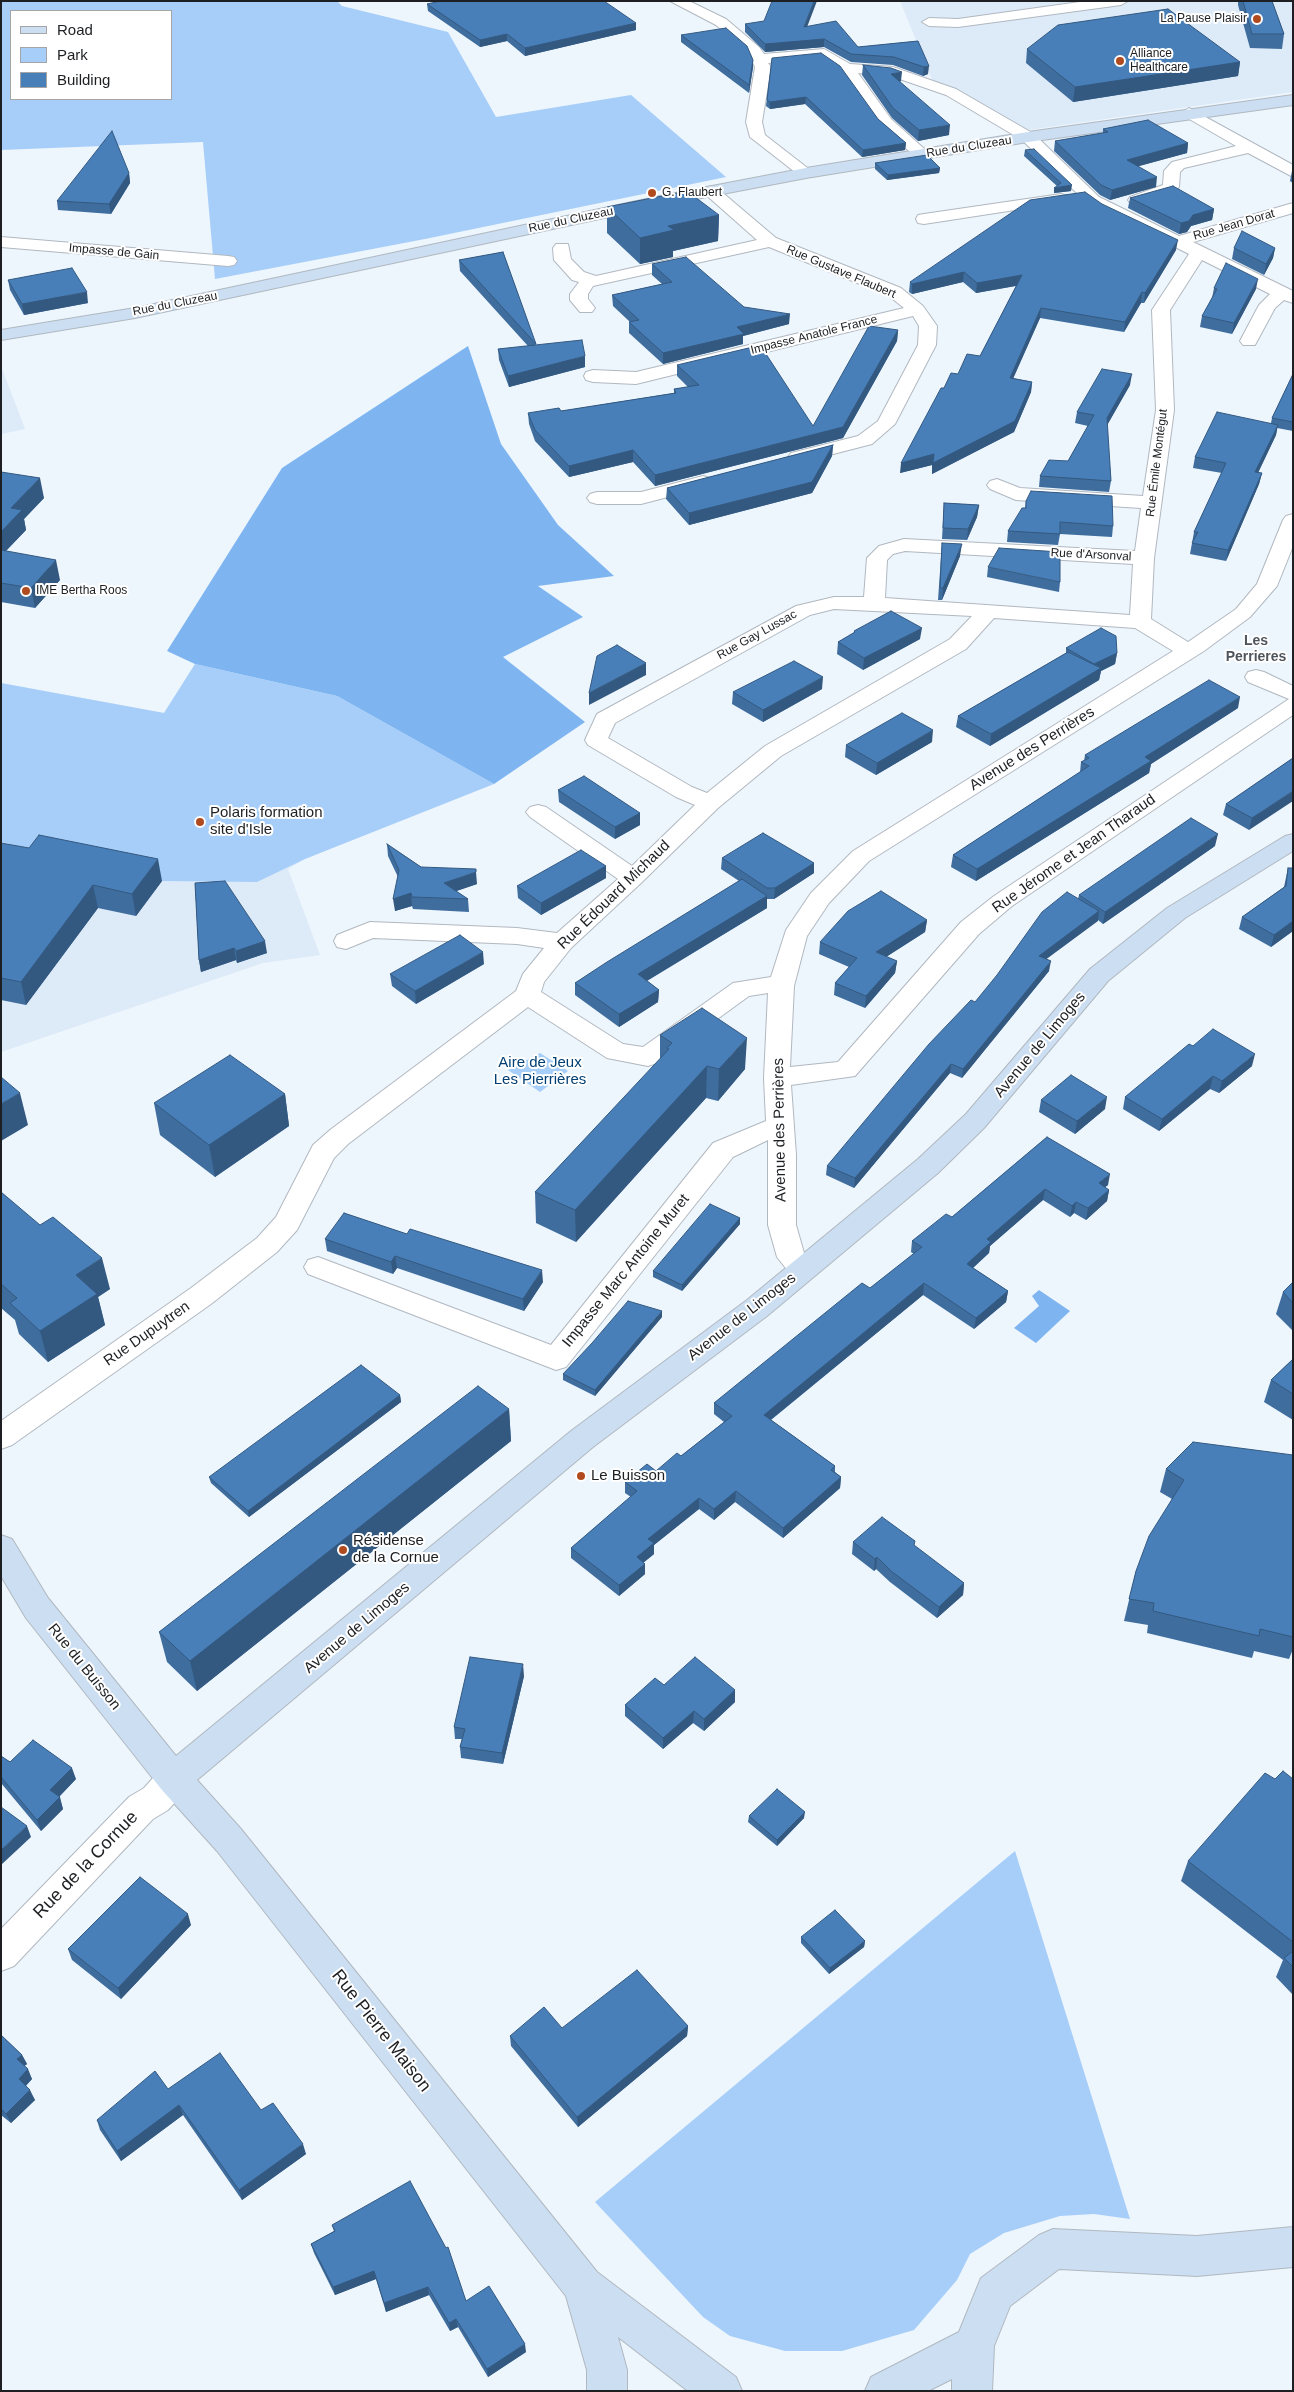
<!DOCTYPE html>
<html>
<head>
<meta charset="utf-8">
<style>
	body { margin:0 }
	#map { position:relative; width:1294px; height:2392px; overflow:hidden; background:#edf5fd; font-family:Helvetica,sans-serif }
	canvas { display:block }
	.frame { position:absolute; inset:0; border:2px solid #1d1f22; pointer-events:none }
	.legend { position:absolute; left:10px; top:10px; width:162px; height:90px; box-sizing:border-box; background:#fff; border:1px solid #a5a5a7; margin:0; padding:6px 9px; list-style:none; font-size:15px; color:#1d1f22 }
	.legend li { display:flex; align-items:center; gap:10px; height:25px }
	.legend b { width:25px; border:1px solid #a5a5a7 }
</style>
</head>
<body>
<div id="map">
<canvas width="1294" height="2392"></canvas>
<div class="frame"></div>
<ul class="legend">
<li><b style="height:6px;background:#cbdef2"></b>Road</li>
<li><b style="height:14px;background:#a7cef9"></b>Park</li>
<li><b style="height:14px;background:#497fb8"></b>Building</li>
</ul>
</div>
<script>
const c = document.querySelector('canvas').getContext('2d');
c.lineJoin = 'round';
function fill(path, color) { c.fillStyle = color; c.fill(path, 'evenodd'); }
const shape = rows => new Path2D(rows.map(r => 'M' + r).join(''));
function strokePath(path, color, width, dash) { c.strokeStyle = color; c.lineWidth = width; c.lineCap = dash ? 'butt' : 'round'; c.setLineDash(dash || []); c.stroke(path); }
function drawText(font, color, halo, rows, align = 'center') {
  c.font = font + ' Helvetica,sans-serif'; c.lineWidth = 4; c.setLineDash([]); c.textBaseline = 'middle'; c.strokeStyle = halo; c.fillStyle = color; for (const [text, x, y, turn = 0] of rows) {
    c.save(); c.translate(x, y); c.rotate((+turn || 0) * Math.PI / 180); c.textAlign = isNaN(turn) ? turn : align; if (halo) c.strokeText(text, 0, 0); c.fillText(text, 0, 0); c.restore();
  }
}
fill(shape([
	[900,1,1293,1,1293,92,1028,130,933,82],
	[1,366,25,429,1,434],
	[195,664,305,859,288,869,320,955,263,963,1,1052,1,683,164,713]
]), '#ddeaf8');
fill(shape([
	[1,1,337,1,342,6,448,32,496,117,631,95,726,177,425,239,215,279,203,142,1,150],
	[11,11,171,11,171,99,11,99],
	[195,664,337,696,494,784,305,859,257,882,162,881,44,858,40,851,1,842,1,683,164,713],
	[540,1053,568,1071,540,1092,508,1070],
	[1015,1851,1130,2219,1094,2214,1060,2216,1004,2233,970,2254,957,2280,914,2330,842,2351,785,2351,730,2336,703,2317,595,2202]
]), '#a7cef9');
fill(shape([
	[468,346,501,444,558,525,614,576,538,586,583,617,503,657,585,722,494,784,337,696,195,664,167,651,282,468],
	[1039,1290,1070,1311,1036,1343,1014,1328,1039,1306,1032,1296]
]), '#7eb5f1');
const street = shape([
	[670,1,689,1,726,19,759,47,764,54,824,49,850,64,893,67,956,89,1034,134,1099,197,1179,236,1293,203,1293,213,1193,242,1293,291,1293,303,1284,300,1275,308,1255,345,1243,345,1240,341,1259,305,1270,294,1202,260,1170,310,1174,410,1154,558,1151,619,1188,642,1236,609,1257,584,1283,520,1286,516,1293,514,1293,546,1277,586,1250,617,1204,651,869,861,829,903,807,936,794,986,790,1067,838,1062,961,922,994,896,1289,699,1248,682,1245,677,1248,672,1256,670,1264,672,1293,686,1293,715,1012,906,979,934,855,1076,791,1085,796,1155,796,1225,804,1253,816,1269,812,1276,802,1279,792,1276,777,1257,768,1225,768,1140,733,1157,566,1367,556,1370,308,1274,304,1267,308,1260,318,1257,551,1345,713,1143,766,1121,764,1078,768,993,749,996,657,1063,648,1066,607,1058,528,1007,348,1144,334,1158,297,1230,277,1252,211,1304,12,1445,1,1449,1,1421,191,1288,257,1238,276,1217,313,1145,330,1130,516,991,523,974,544,948,517,944,373,938,346,949,337,947,334,941,337,935,370,922,517,928,557,933,618,879,530,817,526,812,530,807,538,805,546,807,632,866,695,805,676,797,588,745,585,740,597,714,796,606,834,597,864,597,867,558,879,546,904,539,1135,551,1141,508,1016,500,990,489,987,485,990,481,997,479,1020,488,1143,496,1156,410,1152,310,1189,254,1087,203,1022,140,946,95,891,76,858,73,891,119,930,154,928,157,916,157,879,125,841,71,821,58,768,63,771,67,762,122,765,135,814,173,806,178,800,176,750,137,746,122,755,67,748,52,716,25,670,1],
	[905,551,1133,564,1130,615,885,598,887,560,893,554,905,551],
	[834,609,972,616,950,639,765,746,707,793,692,787,608,738,615,723,810,615,834,609],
	[994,618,1135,628,1173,651,853,851,811,893,786,930,771,977,733,983,643,1047,623,1044,541,992,544,982,571,948,641,883,718,808,781,756,966,649,994,618],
	[1087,1,1128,1,1121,5,958,27,929,26,922,22,929,18,958,19,1087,1],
	[1189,108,1293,165,1293,177,1248,153,1184,168,1180,172,1179,187,1172,194,1136,205,1130,203,1128,200,1130,197,1163,185,1164,171,1172,162,1236,146,1184,116,1181,113,1189,108],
	[711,186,717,188,776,238,901,288,923,306,937,326,936,345,895,424,872,444,798,463,791,461,788,457,791,453,858,436,878,421,918,345,919,326,913,316,636,384,593,382,586,380,584,376,586,372,593,370,636,372,904,308,889,296,769,247,593,286,588,294,588,299,595,308,592,312,580,312,570,300,570,294,579,282,572,280,554,260,553,248,556,244,568,244,571,259,584,272,596,276,757,240,705,194,703,191,705,188,711,186],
	[1061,194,1067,196,1069,199,1067,202,924,224,918,223,916,219,918,215,924,214,1061,194],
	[1,237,228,256,234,257,237,261,234,265,228,266,1,247,1,237],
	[703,476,710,478,713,482,710,486,641,504,597,504,590,502,587,498,590,494,597,492,641,492,703,476],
	[174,1764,186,1768,191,1779,186,1790,168,1810,153,1819,14,1966,1,1971,1,1929,129,1797,144,1788,162,1768,174,1764]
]);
const secondary = shape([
	[1293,95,1293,105,1028,142,806,178,665,205,135,318,1,340,1,330,135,308,665,195,806,168,1028,132,1293,95],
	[1293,834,1293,851,1185,918,1108,981,984,1128,938,1173,767,1316,593,1447,197,1780,241,1829,597,2272,736,2377,742,2391,688,2391,618,2337,627,2370,627,2391,587,2391,587,2370,566,2296,217,1851,162,1790,26,1618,1,1576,1,1535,12,1539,48,1598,176,1756,571,1431,747,1300,918,1159,966,1114,1090,969,1167,908,1285,836,1293,834],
	[1293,2227,1293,2267,1197,2276,1059,2269,1010,2306,994,2346,992,2391,952,2391,952,2379,928,2391,865,2391,871,2377,959,2332,981,2278,1039,2235,1053,2229,1197,2236,1293,2227]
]);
strokePath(street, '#b1b8c0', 2);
strokePath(secondary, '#b1b8c0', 2);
fill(street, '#fff');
fill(secondary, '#cbdef2');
fill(shape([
	[1238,1,1272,1,1284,34,1282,49,1250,48,1238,5],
	[427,4,636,23,636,30,525,56,507,41,480,47,428,11],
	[745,24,807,26,858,47,918,41,928,74,923,76,893,65,851,62,824,47,765,52,745,32],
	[681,35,753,60,753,67,749,93,681,42],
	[1027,49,1240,62,1238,76,1073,102,1026,63],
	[772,58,878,119,906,143,905,150,862,157,805,104,770,109,766,106],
	[863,65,901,81,900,82,949,135,918,141,892,118,862,75],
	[1103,129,1188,143,1187,153,1138,166,1156,187,1110,200,1100,195,1054,151,1055,141,1103,133],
	[1025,150,1071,191,1054,193,1057,186,1024,156],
	[875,163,940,168,939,173,887,180,875,169],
	[1292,171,1293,171,1293,183,1290,181],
	[129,173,130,183,111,214,58,210,57,201],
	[1130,198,1214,209,1212,220,1191,226,1187,232,1179,234,1128,208],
	[1102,204,1176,250,1144,303,1141,303,1124,332,1040,318,1013,378,1032,382,1031,392,1014,432,932,474,932,465,900,473,944,388,958,374,980,356,1016,286,976,293,963,282,912,294,909,292,910,282],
	[607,207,719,215,718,241,673,251,673,257,640,264,607,233],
	[1234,248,1275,248,1273,258,1264,275,1232,259],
	[503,252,536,345,585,367,509,387,499,360,498,349,528,346,460,271,459,260],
	[652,264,744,307,789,324,743,336,743,344,663,364,629,333,629,322,630,322,613,306,612,295,662,284,652,275],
	[8,280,88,303,24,315,10,290],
	[1214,288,1256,289,1232,334,1200,327,1202,316,1212,298],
	[898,330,897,341,843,438,655,486,633,462,569,477,535,441,529,424,528,413,561,411,674,393,674,389,688,387,677,376,677,365,813,426],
	[1293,374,1293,431,1277,428,1276,435,1258,473,1262,473,1259,484,1226,561,1190,554,1194,532,1222,473,1193,468,1195,457,1271,423,1272,418],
	[1130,385,1107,425,1111,481,1109,492,1039,487,1040,476,1068,461,1088,426,1075,423,1077,412],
	[833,445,832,456,812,493,689,525,666,499,667,488],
	[1,472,44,498,24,519,26,530,6,551,60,580,35,608,1,602],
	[1026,501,1113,526,1112,537,1060,534,1058,545,1007,542,1008,531,1025,508],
	[944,503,979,505,977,517,967,540,942,539],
	[942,543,960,556,942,600,938,600],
	[988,567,1060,582,1059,592,987,577],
	[854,631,920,639,863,670,837,654,838,642,854,633],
	[1066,648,1117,653,1115,664,1101,671,1099,680,990,746,956,727,958,716,1066,653],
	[822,689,763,722,732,704,733,692],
	[1238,708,1151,764,1149,773,976,881,951,867,953,855,1080,772,1081,762,1084,761,1085,755],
	[932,742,876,775,845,757,846,745],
	[1293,758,1249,830,1223,815,1226,804],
	[558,790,640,813,640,825,615,839,559,802],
	[1,843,162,881,136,916,98,908,26,1005,1,1000],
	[387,844,421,867,477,884,456,891,468,899,469,912,413,909,412,906,395,911,398,877,388,856],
	[1215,846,1103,924,1098,920,1046,959,1049,971,962,1078,950,1073,854,1188,826,1175,827,1166,1078,899,1079,895],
	[722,858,814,863,814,873,774,899,767,899,767,908,647,981,659,990,658,1002,619,1027,575,995,575,983,739,881,721,869],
	[606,866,606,878,541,915,518,898,517,886],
	[1288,868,1293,868,1293,931,1271,947,1239,929,1242,917,1284,887],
	[195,883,267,953,237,963,236,960,201,972,199,960],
	[927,920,925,932,886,957,897,961,895,973,865,1008,834,995,835,983,849,967,819,954,820,942],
	[484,964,416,1004,392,986,390,974],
	[660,1035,745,1069,718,1101,706,1098,576,1242,536,1223,535,1192,660,1060],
	[1193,1046,1252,1066,1219,1093,1210,1089,1159,1131,1123,1109,1125,1097],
	[285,1094,289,1126,215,1177,160,1135,154,1103],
	[1041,1100,1105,1109,1075,1134,1039,1112],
	[1047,1137,1108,1185,1105,1187,1109,1190,1107,1201,1086,1220,1074,1213,1070,1217,1043,1200,990,1246,989,1253,973,1268,1008,1291,1006,1302,974,1329,923,1295,771,1420,835,1466,835,1472,841,1477,840,1488,783,1538,735,1502,714,1520,699,1509,654,1545,654,1554,644,1562,645,1574,619,1596,571,1558,571,1548,631,1497,625,1493,625,1482,656,1471,681,1456,724,1422,714,1414,714,1403,870,1288,914,1254,911,1252,912,1241,952,1217],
	[1,1192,110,1289,98,1297,105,1325,48,1362,19,1334,15,1320,1,1308],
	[740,1218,740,1224,682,1291,653,1277,653,1271],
	[325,1239,543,1282,524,1311,397,1268,393,1274,327,1251],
	[1293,1282,1293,1331,1276,1314,1283,1292],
	[662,1317,595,1396,563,1380,563,1374],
	[1293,1359,1293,1420,1264,1402,1271,1380],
	[400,1395,401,1402,249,1517,211,1483,209,1477],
	[509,1409,511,1441,197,1691,167,1662,159,1632],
	[1293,1455,1293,1649,1289,1659,1254,1651,1252,1658,1147,1633,1148,1625,1124,1621,1136,1571,1172,1499,1160,1492,1166,1469],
	[853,1542,914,1546,964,1583,963,1595,937,1618,890,1582,876,1569,874,1571,852,1554],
	[524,1676,503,1764,461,1758,460,1747,462,1739,455,1739,454,1727],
	[664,1685,735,1690,735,1702,704,1731,693,1723,663,1749,625,1716,625,1705],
	[1,1756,10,1762,76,1779,59,1797,63,1809,41,1831,1,1783],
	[1293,1779,1293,1995,1276,1977,1283,1960,1181,1881,1188,1861],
	[749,1816,804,1818,777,1846,748,1822],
	[191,1925,121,1999,72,1960,68,1949],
	[801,1937,865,1941,864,1947,829,1974,801,1943],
	[688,2026,687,2036,578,2127,511,2046,510,2036,562,2028],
	[1,2035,22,2055,27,2064,24,2066,32,2079,26,2086,35,2100,11,2123,1,2115],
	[168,2089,261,2110,306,2154,242,2200,183,2115,121,2161,100,2130,97,2120],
	[332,2225,466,2301,526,2352,488,2377,458,2327,450,2331,429,2295,386,2312,376,2279,335,2295,314,2253,311,2244,334,2231]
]), '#3f6d9e');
fill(shape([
	[814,1,817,1,804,35,804,27],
	[636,23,636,30,525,56,525,48],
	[507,34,507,41,480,47,480,40],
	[824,39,824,47,765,52,765,44],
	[753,60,753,67,749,93,749,85],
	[1240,62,1238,76,1073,102,1075,87],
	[929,66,928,74,923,76,924,67],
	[902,72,901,81,891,84,891,74],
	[806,97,805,104,770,109,770,102],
	[950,125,949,135,918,141,919,130],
	[906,143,905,150,862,157,863,150],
	[1188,143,1187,153,1125,170,1127,160],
	[940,168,939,173,887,180,888,175],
	[129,173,130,183,111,214,109,204],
	[1157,177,1156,187,1110,200,1112,190],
	[1072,185,1071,191,1054,193,1054,188],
	[1214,209,1212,220,1191,226,1187,232,1179,234,1181,223,1193,215],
	[719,215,718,241,673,251,673,257,640,264,640,238,668,226],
	[1178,240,1176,250,1144,303,1145,293],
	[1275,248,1273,258,1264,275,1266,264],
	[964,272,963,282,912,294,912,284],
	[1022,275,1020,285,976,293,977,283],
	[1258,279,1256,289,1232,334,1234,323],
	[87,292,88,303,24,315,22,304],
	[1142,292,1141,303,1124,332,1125,322],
	[1041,308,1040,318,1009,388,1010,378],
	[790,314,789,324,743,336,743,344,663,364,663,353,737,327],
	[898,330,897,341,843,438,655,486,655,475,843,427],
	[585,356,585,367,509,387,508,376],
	[1132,374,1130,385,1105,429,1107,418],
	[1032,382,1031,392,1014,432,932,474,932,465,900,473,901,463],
	[1278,425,1276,435,1253,483,1255,472],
	[833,445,832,456,812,493,689,525,689,513],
	[633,450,633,462,569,477,569,466],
	[1262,473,1259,484,1226,561,1228,550],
	[40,478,44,498,24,519,26,530,1,556,1,532,11,508],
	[979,505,977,517,967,540,968,529],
	[962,544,960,556,942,600,943,588],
	[56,560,60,580,35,608,31,588],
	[922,628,920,639,863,670,864,658],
	[1117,653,1115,664,1101,671,1099,680,990,746,991,734,1093,673,1094,664],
	[646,663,646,675,589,705,589,693],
	[823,677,822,689,763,722,763,710],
	[1240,697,1238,708,1151,764,1149,773,976,881,977,869,1145,757],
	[933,730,932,742,876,775,877,763],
	[1293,791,1293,801,1249,830,1252,818],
	[640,813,640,825,615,839,615,827],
	[1218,834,1215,846,1103,924,1105,912],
	[158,859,162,881,136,916,132,894],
	[814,863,814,873,774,899,775,888],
	[606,866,606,878,541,915,541,903],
	[476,872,477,884,445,895,444,883],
	[93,885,98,908,26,1005,21,982],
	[411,893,412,906,395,911,393,899],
	[767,896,767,908,638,986,638,974],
	[1099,911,1098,921,1037,966,1039,956],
	[927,920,925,932,875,964,876,952],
	[1293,921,1293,931,1271,947,1274,935],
	[265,941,267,953,237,963,236,951],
	[234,948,236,960,201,972,199,960],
	[483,952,484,964,416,1004,415,991],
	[897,961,895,973,865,1008,866,996],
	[1051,961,1049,971,962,1078,963,1069],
	[659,990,658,1002,619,1027,619,1014],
	[747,1038,745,1069,718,1101,719,1069],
	[1255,1054,1252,1066,1219,1093,1222,1081],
	[951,1064,950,1073,854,1188,855,1178],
	[707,1066,706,1098,576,1242,575,1210],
	[1213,1076,1210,1089,1159,1131,1162,1119],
	[20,1093,28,1125,1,1141,1,1104],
	[285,1094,289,1126,215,1177,209,1145],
	[1107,1097,1105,1109,1075,1134,1077,1121],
	[1110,1174,1108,1185,1096,1194,1099,1183],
	[1045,1189,1043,1200,990,1246,989,1253,965,1275,967,1264,987,1239],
	[1109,1190,1107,1201,1086,1220,1088,1208],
	[1076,1202,1074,1213,1070,1217,1072,1206],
	[740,1218,740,1224,682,1291,682,1285],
	[395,1256,397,1268,393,1274,391,1262],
	[102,1258,110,1289,98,1297,105,1325,48,1362,40,1331,76,1275],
	[542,1270,543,1282,524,1311,523,1299],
	[924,1283,923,1295,763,1426,764,1415],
	[1008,1291,1006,1302,974,1329,976,1318],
	[662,1311,662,1317,595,1396,595,1390],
	[400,1395,401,1402,249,1517,248,1511],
	[509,1409,511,1441,197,1691,190,1661],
	[841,1477,840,1488,783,1538,783,1528],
	[736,1491,735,1502,714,1520,714,1509],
	[699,1498,699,1509,654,1545,654,1554,637,1568,637,1557,648,1539],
	[877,1557,876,1569,874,1571,875,1559],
	[645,1564,645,1574,619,1596,619,1585],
	[964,1583,963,1595,937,1618,939,1607],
	[523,1664,524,1676,503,1764,502,1753],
	[735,1690,735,1702,704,1731,704,1719],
	[694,1711,693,1723,663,1749,663,1738],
	[72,1768,76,1779,54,1802,50,1790],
	[60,1797,63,1809,41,1831,37,1820],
	[805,1812,804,1818,777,1846,777,1840],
	[27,1826,31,1837,1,1865,1,1850],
	[188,1914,191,1925,121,1999,118,1988],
	[865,1941,864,1947,829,1974,830,1968],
	[688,2026,687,2036,578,2127,577,2117],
	[22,2055,27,2064,21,2069,17,2059],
	[28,2069,32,2079,23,2088,19,2079],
	[30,2090,35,2100,11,2123,6,2114],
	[179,2105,183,2115,121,2161,117,2151],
	[303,2144,306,2154,242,2200,239,2190],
	[374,2271,376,2279,335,2295,333,2287],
	[428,2287,429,2295,386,2312,384,2303],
	[456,2319,458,2327,450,2331,449,2323],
	[525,2344,526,2352,488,2377,487,2369]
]), '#335981');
const building = shape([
	[441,1,604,1,636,23,525,48,507,34,480,40,427,4,441,1],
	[772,1,814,1,804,27,836,21,858,47,918,41,929,66,924,67,894,57,851,54,824,39,765,44,745,24,764,21,772,1],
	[1243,1,1272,1,1284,34,1252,34,1243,1],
	[1168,9,1240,62,1075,87,1027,49,1058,25,1168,9],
	[726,28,747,46,753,60,749,85,681,35,726,28],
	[821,53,840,66,878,119,906,143,863,150,806,97,770,102,767,100,772,58,821,53],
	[863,65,891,68,902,72,891,74,950,125,919,130,893,108,863,65],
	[1148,120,1188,143,1127,160,1157,177,1112,190,1101,185,1055,141,1108,132,1103,129,1148,120],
	[112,131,129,173,109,204,57,201,112,131],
	[1034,149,1072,185,1054,188,1061,183,1025,150,1034,149],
	[927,155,940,168,888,175,875,163,927,155],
	[1173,186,1214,209,1193,215,1189,221,1181,223,1130,198,1173,186],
	[687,191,719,215,668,226,674,230,640,238,607,207,687,191],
	[1085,192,1102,204,1178,240,1145,293,1142,292,1125,322,1041,308,1010,378,1032,382,1015,421,933,463,934,454,901,463,941,388,944,388,951,373,958,374,967,354,980,356,1022,275,977,283,964,272,912,284,910,282,1030,200,1085,192],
	[1242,231,1275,248,1266,264,1234,248,1242,231],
	[503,252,536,344,459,260,503,252],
	[686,257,744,307,790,314,737,327,744,334,663,353,629,322,639,320,612,295,672,282,652,264,686,257],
	[1226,263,1258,279,1234,323,1202,316,1217,289,1214,288,1226,263],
	[72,268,87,292,22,304,8,280,72,268],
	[869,326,898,330,843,427,655,475,633,450,569,466,535,430,528,413,559,408,561,411,676,393,674,389,699,385,677,365,757,346,766,354,813,426,869,326],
	[582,340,585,356,508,376,498,349,582,340],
	[1102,369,1132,374,1107,418,1111,481,1040,476,1049,460,1068,461,1094,415,1077,412,1102,369],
	[1293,374,1293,422,1272,418,1293,374],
	[1217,412,1278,425,1255,472,1262,473,1228,550,1192,543,1198,532,1194,532,1226,463,1195,457,1217,412],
	[833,445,812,482,689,513,667,488,833,445],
	[1,472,40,478,11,508,22,510,1,532,1,472],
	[1031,491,1112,496,1113,526,1060,522,1060,534,1008,531,1022,508,1026,508,1026,501,1031,491],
	[944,503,979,505,968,529,943,528,944,503],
	[942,543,962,544,943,588,940,588,942,543],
	[999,548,1060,552,1060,582,988,567,999,548],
	[1,550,56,560,31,588,1,583,1,550],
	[891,611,922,628,864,658,838,642,855,632,854,631,891,611],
	[1101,628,1116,636,1117,653,1094,664,1066,648,1101,628],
	[617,645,646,663,589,693,597,656,617,645],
	[1068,652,1101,668,991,734,958,716,1068,652],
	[794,661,823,677,763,710,733,692,794,661],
	[1209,680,1240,697,1145,757,1151,761,977,869,953,855,1089,766,1081,762,1089,758,1085,755,1209,680],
	[902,713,933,730,877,763,846,745,902,713],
	[1293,758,1293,791,1252,818,1226,804,1293,758],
	[584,776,640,813,615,827,558,790,584,776],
	[1191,818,1218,834,1105,912,1079,895,1191,818],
	[763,833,814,863,775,888,767,888,722,858,763,833],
	[39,835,158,859,132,894,93,885,21,982,1,978,1,843,29,848,39,835],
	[387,844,421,867,476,869,476,872,444,883,468,899,412,897,411,893,393,899,399,870,387,844],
	[581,850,606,866,541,903,517,886,581,850],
	[1288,868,1293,868,1293,921,1274,935,1242,917,1286,886,1288,868],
	[742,879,767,896,638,974,659,990,619,1014,575,983,607,962,742,879],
	[225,881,265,941,236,951,234,948,199,960,195,883,225,881],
	[881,891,927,920,876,952,897,961,866,996,835,983,857,958,820,942,848,911,881,891],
	[1067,892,1099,911,1039,956,1051,961,963,1069,951,1064,855,1178,827,1166,929,1044,971,1000,975,1002,997,975,1042,912,1067,892],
	[460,935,483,952,415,991,390,974,460,935],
	[702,1008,747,1038,719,1069,707,1066,575,1210,535,1192,669,1049,667,1048,672,1043,660,1035,702,1008],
	[1213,1029,1255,1054,1222,1081,1213,1076,1162,1119,1125,1097,1189,1044,1193,1046,1213,1029],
	[230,1055,285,1094,209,1145,154,1103,230,1055],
	[1071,1075,1107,1097,1077,1121,1041,1100,1071,1075],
	[1,1077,20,1093,1,1104,1,1077],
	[1047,1137,1110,1174,1099,1183,1109,1190,1088,1208,1076,1202,1072,1206,1045,1189,987,1239,991,1242,967,1264,1008,1291,976,1318,924,1283,764,1415,835,1466,831,1470,841,1477,783,1528,736,1491,714,1509,699,1498,648,1539,654,1543,637,1557,645,1564,619,1585,571,1548,637,1491,625,1482,647,1464,656,1471,677,1453,681,1456,732,1416,714,1403,862,1283,870,1288,922,1247,912,1241,946,1214,952,1217,1047,1137],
	[1,1192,40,1225,53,1217,102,1258,76,1275,97,1294,40,1331,10,1303,17,1298,1,1284,1,1192],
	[710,1204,740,1218,682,1285,653,1271,710,1204],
	[344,1213,407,1234,410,1229,542,1270,523,1299,395,1256,391,1262,325,1239,344,1213],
	[1293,1282,1293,1303,1283,1292,1293,1282],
	[628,1301,662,1311,595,1390,563,1374,592,1343,628,1301],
	[1293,1359,1293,1394,1271,1380,1293,1359],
	[361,1365,400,1395,248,1511,209,1477,361,1365],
	[478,1386,509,1409,190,1661,159,1632,478,1386],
	[1193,1442,1293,1455,1293,1637,1260,1629,1259,1636,1153,1611,1154,1603,1129,1599,1136,1571,1149,1536,1184,1480,1166,1469,1193,1442],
	[882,1517,915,1541,914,1545,964,1583,939,1607,891,1571,877,1557,875,1559,853,1542,882,1517],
	[470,1657,523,1664,502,1753,460,1747,465,1729,454,1727,470,1657],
	[695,1657,735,1690,704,1719,694,1711,663,1738,625,1705,655,1678,664,1685,695,1657],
	[33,1740,72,1768,50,1790,60,1797,37,1820,1,1777,1,1756,10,1762,33,1740],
	[1283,1771,1293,1779,1293,1942,1188,1861,1265,1773,1275,1779,1283,1771],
	[777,1789,805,1812,777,1840,749,1816,777,1789],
	[1,1807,27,1826,1,1850,1,1807],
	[140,1877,188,1914,118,1988,68,1949,140,1877],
	[835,1910,865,1941,830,1968,801,1937,835,1910],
	[1293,1951,1293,1967,1284,1958,1293,1951],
	[637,1970,688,2026,577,2117,510,2036,544,2007,562,2028,637,1970],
	[1,2035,22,2055,17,2059,28,2069,19,2079,30,2090,6,2114,1,2109,1,2035],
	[220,2053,261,2110,273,2103,303,2144,239,2190,179,2105,117,2151,97,2120,155,2071,168,2089,220,2053],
	[410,2181,446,2248,448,2247,466,2301,489,2286,525,2344,487,2369,456,2319,449,2323,428,2287,384,2303,374,2271,333,2287,311,2244,335,2231,332,2225,410,2181]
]);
fill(building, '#497fb8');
strokePath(building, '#335981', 1);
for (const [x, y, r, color] of [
	[1257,19,5,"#b04a1f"],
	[1120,61,5,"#b04a1f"],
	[652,193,5,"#b04a1f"],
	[26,591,5,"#b04a1f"],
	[200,822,5,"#b04a1f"],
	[581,1476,5,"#b04a1f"],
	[343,1550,5,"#b04a1f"]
]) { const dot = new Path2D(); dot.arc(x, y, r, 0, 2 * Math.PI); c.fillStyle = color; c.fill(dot); strokePath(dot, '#fff', 2); }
drawText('12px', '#1d1f22', '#fff', [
	["La Pause Plaisir",1247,19,"right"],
	["Alliance",1130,54],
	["Healthcare",1130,68],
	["G. Flaubert",662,193],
	["IME Bertha Roos",36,591]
], 'left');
drawText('12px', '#1d1f22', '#fff', [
	["Rue du Cluzeau",969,147,-9],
	["Rue du Cluzeau",571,220,-12],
	["Rue Jean Dorat",1234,225,-16],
	["Impasse de Gain",114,252,5],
	["Rue Gustave Flaubert",841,272,23],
	["Rue du Cluzeau",175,304,-11],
	["Impasse Anatole France",814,335,-14],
	["Rue Émile Montégut",1157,463,-83],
	["Rue d'Arsonval",1091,555,3],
	["Rue Gay Lussac",757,635,-29]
]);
drawText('bold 14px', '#4e545b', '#fff', [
	["Les",1256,641],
	["Perrieres",1256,657]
]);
drawText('15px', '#1d1f22', '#fff', [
	["Avenue des Perrières",1032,749,-32],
	["Rue Jérome et Jean Tharaud",1074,854,-35],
	["Rue Édouard Michaud",614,895,-44],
	["Avenue de Limoges",1040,1045,-50],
	["Avenue des Perrières",780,1130,-91],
	["Impasse Marc Antoine Muret",626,1271,-51],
	["Avenue de Limoges",742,1317,-38],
	["Rue Dupuytren",147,1334,-35],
	["Avenue de Limoges",357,1628,-40],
	["Rue du Buisson",84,1667,51]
]);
drawText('15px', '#1d1f22', '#fff', [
	["Polaris formation",210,813],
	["site d'Isle",210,830],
	["Le Buisson",591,1476],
	["Résidense",353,1541],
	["de la Cornue",353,1558]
], 'left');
drawText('15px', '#003f74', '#fff', [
	["Aire de Jeux",540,1063],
	["Les Pierrières",540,1080]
]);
drawText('18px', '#1d1f22', '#fff', [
	["Rue de la Cornue",86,1865,-46],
	["Rue Pierre Maison",381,2031,52]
]);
</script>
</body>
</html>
